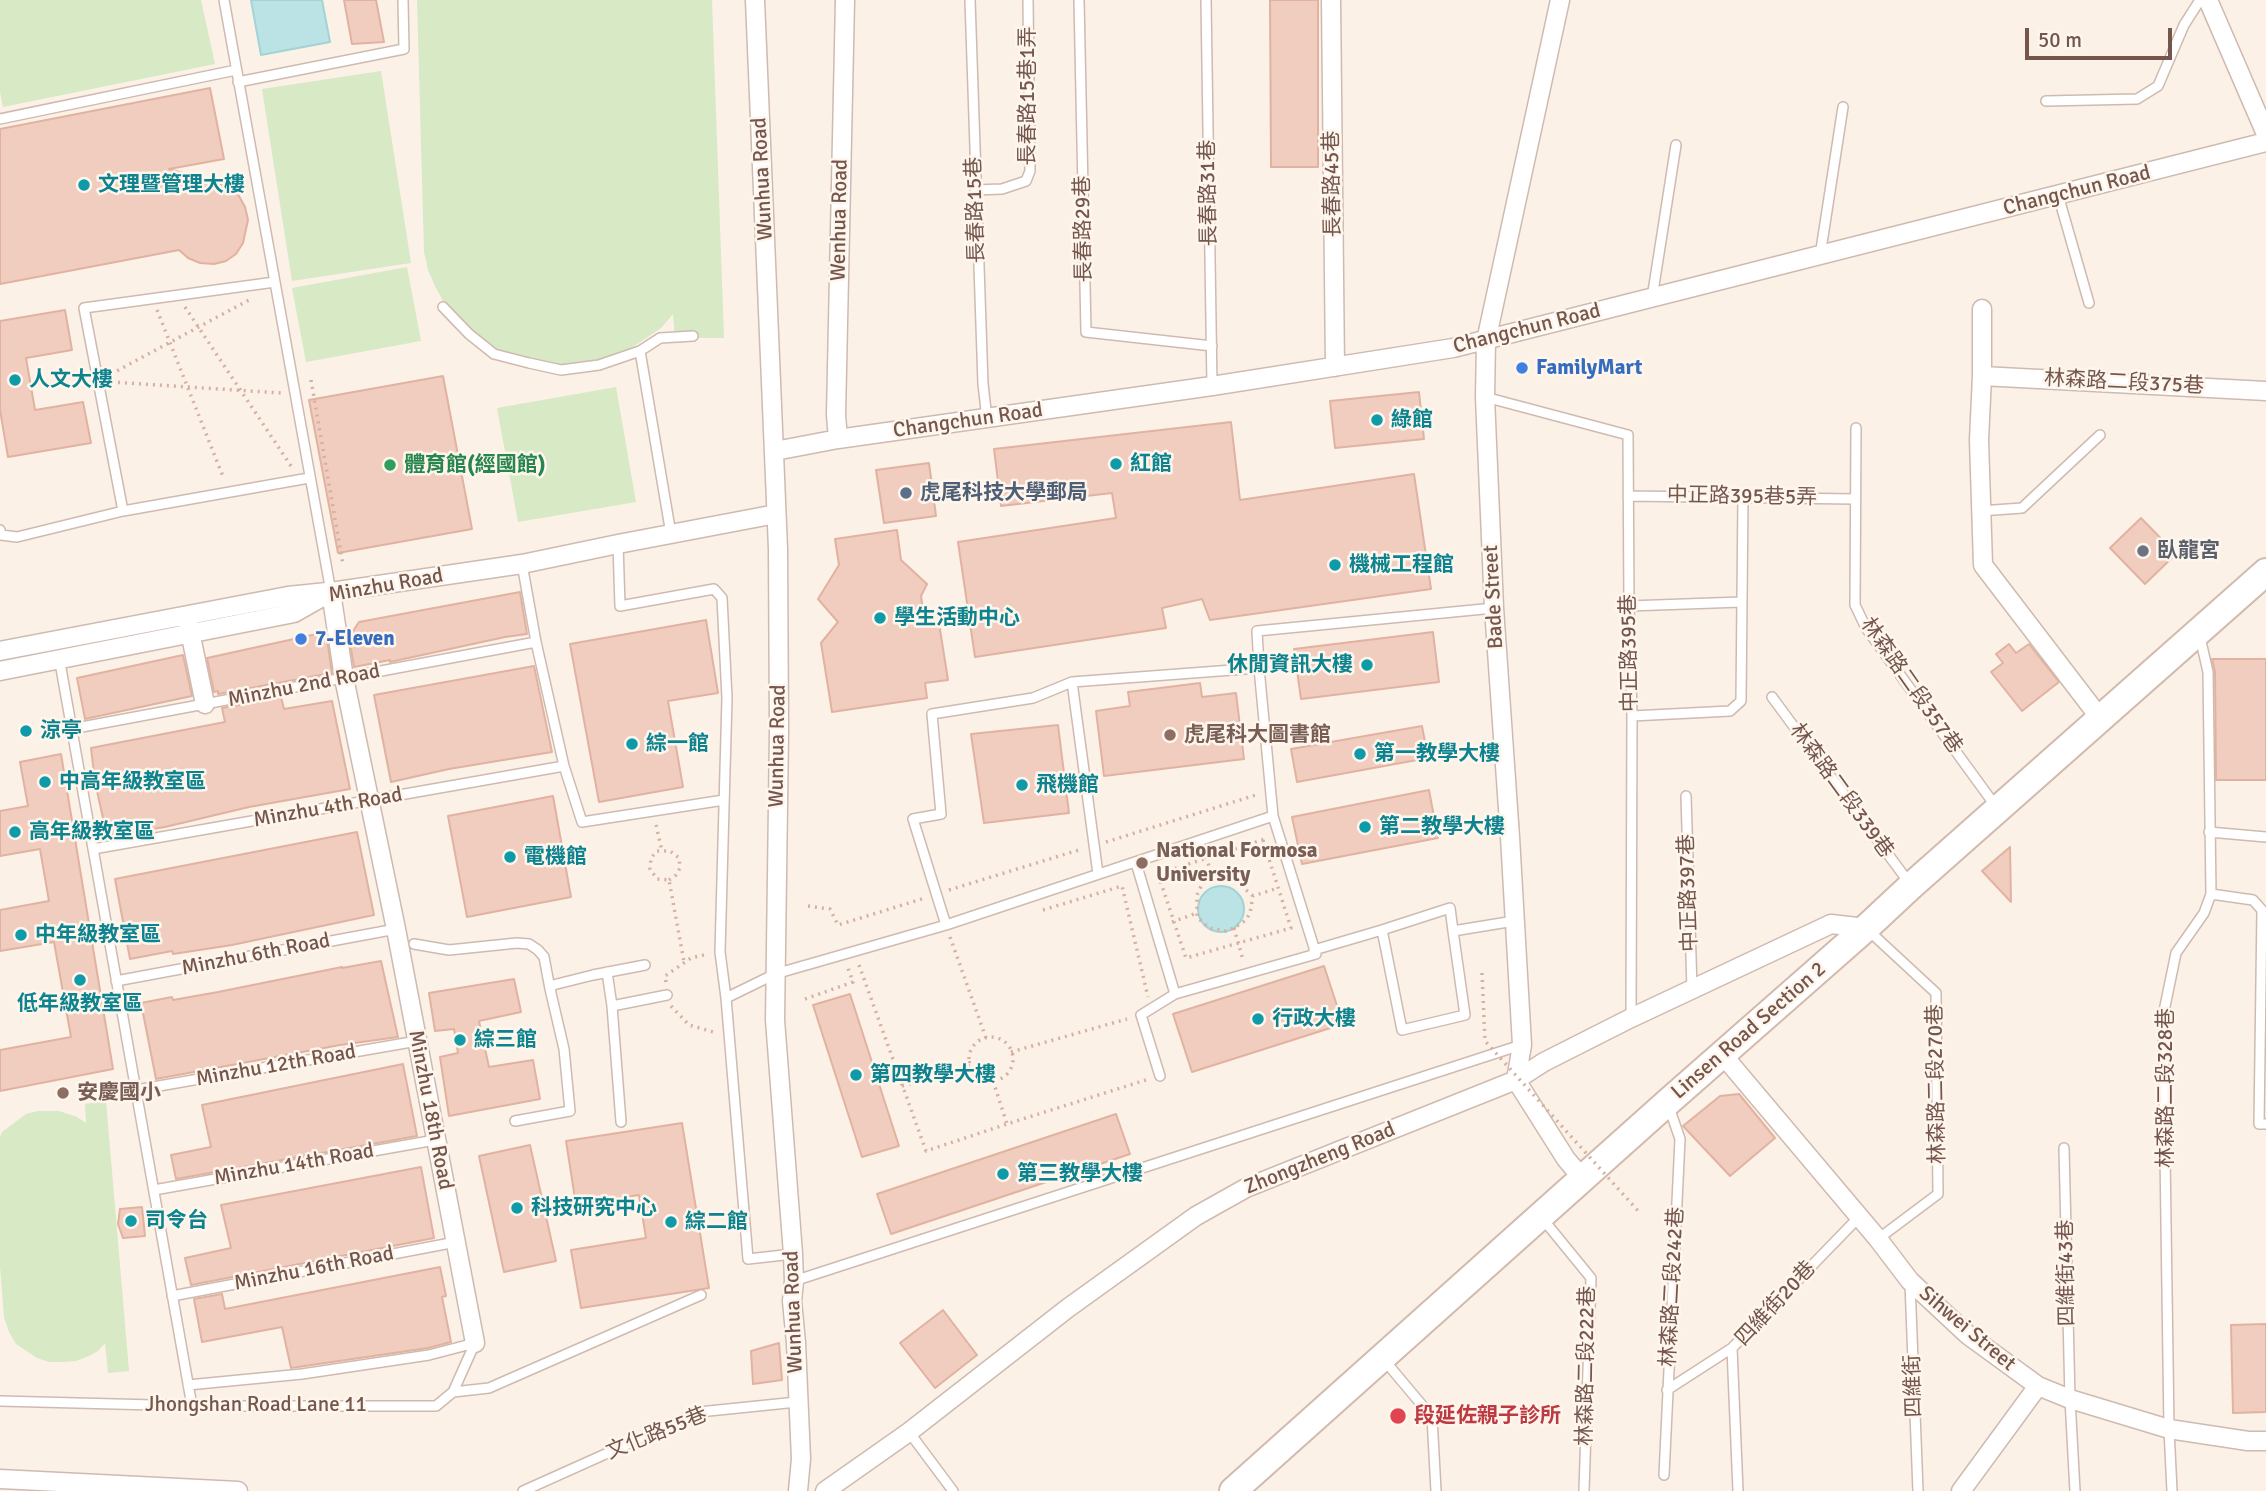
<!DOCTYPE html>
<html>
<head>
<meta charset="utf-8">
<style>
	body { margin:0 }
	#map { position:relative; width:2266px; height:1491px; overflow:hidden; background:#fcf1e6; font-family:Signika,sans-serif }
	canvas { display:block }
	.scale { position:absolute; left:2025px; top:28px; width:147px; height:32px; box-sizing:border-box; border:4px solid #74564c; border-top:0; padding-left:9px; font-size:21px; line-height:24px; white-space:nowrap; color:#74564c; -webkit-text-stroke:5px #fef6ed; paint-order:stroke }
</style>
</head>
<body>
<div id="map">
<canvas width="2266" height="1491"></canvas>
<div class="scale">50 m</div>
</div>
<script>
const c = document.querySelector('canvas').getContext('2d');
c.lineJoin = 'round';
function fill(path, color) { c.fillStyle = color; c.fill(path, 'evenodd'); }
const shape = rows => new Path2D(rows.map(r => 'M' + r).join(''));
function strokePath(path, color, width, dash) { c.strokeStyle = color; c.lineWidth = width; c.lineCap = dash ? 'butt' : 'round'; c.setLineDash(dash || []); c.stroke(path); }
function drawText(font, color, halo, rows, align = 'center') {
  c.font = font + ' Signika,"Noto Sans TC",sans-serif'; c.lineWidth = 5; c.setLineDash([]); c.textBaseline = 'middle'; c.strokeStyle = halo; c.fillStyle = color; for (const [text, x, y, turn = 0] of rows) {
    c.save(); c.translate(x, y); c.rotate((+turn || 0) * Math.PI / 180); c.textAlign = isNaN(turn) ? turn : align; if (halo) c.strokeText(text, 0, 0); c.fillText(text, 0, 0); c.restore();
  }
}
fill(shape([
	[0,0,201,0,215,64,3,107,0,92],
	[417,0,712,0,724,338,675,338,673,314,661,328,621,355,600,363,557,367,516,357,497,349,465,326,453,313,443,301,435,286,428,270,424,252],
	[381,71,411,263,292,281,262,89],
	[407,267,421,341,306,362,292,288],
	[616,387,636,502,518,522,497,408],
	[106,1101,129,1371,108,1373,105,1343,98,1351,89,1356,76,1361,62,1362,49,1362,37,1358,16,1344,9,1332,4,1317,0,1267,0,1137,2,1132,26,1114,38,1111,59,1111,77,1117,86,1123,85,1104]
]), '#d7e9c5');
const water = shape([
	[251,0,322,0,330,42,261,55,251,0],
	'1198 909a23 23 0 1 1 46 0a23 23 0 1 1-46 0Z'
]);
fill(water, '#bbe3e5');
strokePath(water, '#a2d3d6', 2);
const building = shape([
	[344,0,376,0,384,42,352,44,344,0],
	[1270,0,1318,0,1318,167,1271,167,1270,0],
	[210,88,224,159,169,169,230,187,239,196,245,207,248,220,243,243,236,254,226,261,214,264,200,263,188,258,179,250,0,284,0,129,210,88],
	[65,310,72,350,26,358,35,410,83,402,91,443,8,457,0,410,0,321,65,310],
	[443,376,472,529,338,553,309,400,443,376],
	[1419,392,1424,439,1335,448,1330,401,1419,392],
	[1231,422,1240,500,1414,474,1431,589,1210,620,1202,599,1162,608,1166,628,975,657,958,542,1116,518,1112,493,1001,506,994,449,1231,422],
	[929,463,936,516,884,523,876,470,929,463],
	[2141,518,2176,554,2145,584,2110,548,2141,518],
	[897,530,901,560,927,584,921,596,925,625,939,623,948,680,925,683,927,698,832,712,821,643,838,622,818,599,839,565,835,539,897,530],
	[520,592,527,634,505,637,390,662,390,660,354,667,349,637,359,622,520,592],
	[706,620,718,693,668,701,683,787,599,802,570,644,706,620],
	[326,632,332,673,218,694,218,691,214,692,207,658,326,632],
	[1433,632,1439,682,1301,699,1294,649,1433,632],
	[2009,644,2016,653,2029,644,2059,682,2022,711,1991,672,2003,663,1996,654,2009,644],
	[183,655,192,696,85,719,77,678,183,655],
	[2212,659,2266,659,2266,780,2216,780,2215,672,2212,659],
	[534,666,552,752,449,769,391,782,374,695,534,666],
	[1200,683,1202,697,1236,693,1244,759,1104,776,1096,711,1130,706,1128,692,1200,683],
	[281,697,284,709,332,701,350,789,249,807,165,827,107,836,95,782,91,748,225,722,222,708,281,697],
	[1058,725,1069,813,984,823,971,734,1058,725],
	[1422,726,1428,758,1297,782,1291,749,1422,726],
	[61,754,113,1069,0,1091,0,1050,71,1037,54,942,0,951,0,910,49,901,40,849,0,856,0,811,28,806,20,762,61,754],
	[1429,790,1438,838,1302,864,1292,817,1429,790],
	[553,796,571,897,467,917,448,816,553,796],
	[357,832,374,915,232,945,173,954,172,951,130,959,115,879,357,832],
	[2010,847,2011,902,1982,871,2010,847],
	[381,961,398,1037,340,1045,156,1079,141,1003,172,997,173,1000,218,992,342,967,342,968,381,961],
	[1324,966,1343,1024,1192,1072,1173,1014,1324,966],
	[514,979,521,1012,479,1021,489,1067,533,1060,540,1099,449,1116,440,1057,458,1053,454,1029,435,1031,429,993,514,979],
	[850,994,899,1146,862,1157,813,1005,850,994],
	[403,1064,417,1136,176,1179,171,1155,211,1147,202,1105,403,1064],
	[1739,1094,1775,1138,1730,1176,1683,1126,1720,1096,1739,1094],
	[1116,1114,1130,1154,891,1234,877,1194,1116,1114],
	[682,1123,709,1288,581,1308,571,1250,646,1238,639,1195,576,1205,566,1141,682,1123],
	[530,1145,556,1261,504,1272,479,1156,530,1145],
	[421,1167,434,1238,191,1285,185,1258,231,1248,221,1205,421,1167],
	[142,1207,145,1236,123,1238,118,1224,120,1209,142,1207],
	[440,1267,446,1296,442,1297,451,1342,428,1348,291,1368,282,1327,202,1342,194,1299,222,1294,225,1309,440,1267],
	[943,1310,977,1355,935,1388,900,1343,943,1310],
	[2266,1324,2266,1412,2233,1413,2231,1325,2266,1324],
	[779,1343,782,1380,753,1384,751,1351,779,1343]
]);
fill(building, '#f0cdbf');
strokePath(building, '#e2b2a0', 2);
const lane = shape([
	[224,0,331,592],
	[970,0,983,384,987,419],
	[1079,0,1086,332,1212,346],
	[1206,0,1212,386],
	[238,82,404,49,403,0],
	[2046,101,2137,99,2158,86,2184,25,2200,0],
	[0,119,236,70],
	[975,190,1002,189,1026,181,1030,171,1028,0],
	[2058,195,2089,303],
	[1820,256,1843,107],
	[1652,298,1676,145],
	[443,307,469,334,494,354,529,363,561,370,599,365,640,351],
	[1485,397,1628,435,1629,606,1632,716,1631,1018],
	[1856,428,1855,605,1866,628,1997,808],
	[1628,496,1855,499],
	[123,511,84,308,275,282],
	[1980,511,2022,508,2100,435],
	[0,530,1,535,17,537,123,511,309,478],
	[671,534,640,351,660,338,693,336],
	[618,544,620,606,714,589,722,598,727,698,720,952,726,998],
	[522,564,536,642,564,766,582,822,724,800],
	[1629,606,1741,602],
	[59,657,192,1406],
	[1259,668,1257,631,1494,608],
	[1072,682,1098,874],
	[1772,697,1910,884],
	[1632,716,1730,711,1741,701,1743,497],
	[71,729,536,642],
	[1686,796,1692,989],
	[2209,832,2266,837],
	[93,849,564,766],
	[2211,894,2253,900,2262,910,2259,1124,2266,1124],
	[946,925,913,819,941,814,932,714,1033,698,1072,682,1259,668,1273,816],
	[1382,930,1450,908,1453,931],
	[1868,930,1936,993,1938,1194,1878,1239],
	[414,944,449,950,517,943,529,944,538,950,544,957,550,989],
	[1314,950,1382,930,1402,1030,1465,1015,1453,931,1514,921],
	[607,972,612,1006],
	[116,981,396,929],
	[1160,1076,1141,1015,1175,994],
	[136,1090,417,1041],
	[515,1121,570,1111,564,1049,550,989,553,985,593,975,645,965],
	[621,1122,612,1006,667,995],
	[2064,1148,2070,1399,2075,1491],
	[154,1190,435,1140],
	[1542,1218,1591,1278,1584,1491],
	[793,1254,748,1259,726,998,775,974,946,925,1273,816,1316,954,1175,994,1136,863],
	[794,1281,1521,1045],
	[1910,1283,1918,1491],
	[172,1296,456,1242],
	[1385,1361,1432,1417,1436,1491],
	[188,1385,302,1374,429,1355,475,1343],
	[1667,1390,1732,1348],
	[453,1392,489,1388,701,1295],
	[0,1401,192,1406,436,1406,453,1392,475,1343],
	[909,1432,953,1491],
	[1664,1475,1680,1139,1669,1107],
	[523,1491,699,1412,797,1402],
	[1738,1491,1732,1348,1859,1217],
	[2172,1491,2169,1429,2163,1016,2176,953,2204,913,2211,894,2208,672,2200,637]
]);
const street = shape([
	[755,0,778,549,779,731,775,1020,793,1254,794,1281,792,1301,796,1343,801,1459,798,1491],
	[1331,0,1335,367],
	[1560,0,1486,341,1485,397,1494,608,1510,837,1522,1045,1516,1080,1566,1159,1583,1179],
	[2208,0,2266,134],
	[1982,309,1982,376,1979,440,1983,565,2100,718],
	[1982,376,2266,391],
	[838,439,836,415,845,0],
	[775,451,838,439,1212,386,1453,348,2266,142],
	[331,592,344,678,396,929,475,1343],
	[188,622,205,704],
	[0,651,288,596,327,592],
	[0,671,294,613,331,592,522,564,618,544,776,514],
	[1722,1054,1878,1239,1910,1281,1968,1335,2038,1386,2070,1399,2169,1429,2248,1441,2266,1441],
	[0,1479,238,1491],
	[825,1491,909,1432,1068,1308,1196,1216,1246,1188,1516,1080,1544,1062,1631,1018,1831,924,1866,928],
	[1961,1491,2038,1386]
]);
const secondary = shape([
	[1233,1491,1668,1102,1866,928,1911,886,2266,572]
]);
strokePath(lane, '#cfbab0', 12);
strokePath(street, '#cfbab0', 21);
strokePath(secondary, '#d2baad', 30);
strokePath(shape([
	[185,307,291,466],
	[157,310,224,479],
	[111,374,249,300],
	[311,380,343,565],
	[111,382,281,393],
	[656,825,662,851],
	[1263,840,1291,928,1186,958,1158,874,1265,839],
	[1106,842,1259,794],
	[1206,857,1213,878],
	[669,880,676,875,680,868,679,858,670,851,657,851,651,858,650,869,657,879,669,880,684,962],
	[949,890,1082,849],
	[1253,896,1234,879,1218,876,1203,882,1197,895,1197,917,1209,928,1226,931,1234,928,1246,920,1250,913,1253,896,1278,888],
	[808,906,830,909,838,925,925,898],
	[1043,910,1122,886,1148,997],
	[1172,922,1197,913],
	[1234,928,1243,960],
	[950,937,986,1038],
	[859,965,926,1151,1007,1124],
	[666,982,665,976,691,958,708,954],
	[805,999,853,982,848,968,851,967],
	[671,1006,689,1025,717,1033],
	'969 1059a22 22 0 1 1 44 0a22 22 0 1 1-44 0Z',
	[1011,1052,1127,1019],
	[993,1081,1007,1124,1149,1079],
	[902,1086,970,1066]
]), '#d5b0a2', 3.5, [2, 5]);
strokePath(lane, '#fff', 9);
strokePath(street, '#fff', 18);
strokePath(secondary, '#fff', 26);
strokePath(shape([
	[1482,973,1485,1041,1640,1213]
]), '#d5b0a2', 3.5, [2, 5]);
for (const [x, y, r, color] of [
	[84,185,7,"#0f9aa8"],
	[1522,368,7,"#3f7fe0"],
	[15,380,7,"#0f9aa8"],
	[1377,420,7,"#0f9aa8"],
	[1116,464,7,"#0f9aa8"],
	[390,465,7,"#2e9e5b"],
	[906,493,7,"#5c6f8a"],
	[2143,551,7,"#6b7280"],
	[1335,565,7,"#0f9aa8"],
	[880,618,7,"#0f9aa8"],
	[301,639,7,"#3f7fe0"],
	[1367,665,7,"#0f9aa8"],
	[26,731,7,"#0f9aa8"],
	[1170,735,7,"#8d6e63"],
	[632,744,7,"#0f9aa8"],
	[1360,754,7,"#0f9aa8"],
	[45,782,7,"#0f9aa8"],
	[1022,785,7,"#0f9aa8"],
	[1365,827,7,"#0f9aa8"],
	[15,832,7,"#0f9aa8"],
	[510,857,7,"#0f9aa8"],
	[1142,863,7,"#8d6e63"],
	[21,935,7,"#0f9aa8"],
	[80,980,7,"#0f9aa8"],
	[1258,1019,7,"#0f9aa8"],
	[460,1040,7,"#0f9aa8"],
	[856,1075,7,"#0f9aa8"],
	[63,1093,7,"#8d6e63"],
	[1003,1174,7,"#0f9aa8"],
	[517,1208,7,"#0f9aa8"],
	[131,1221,7,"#0f9aa8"],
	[671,1222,7,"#0f9aa8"],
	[1398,1416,9,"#e0444e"]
]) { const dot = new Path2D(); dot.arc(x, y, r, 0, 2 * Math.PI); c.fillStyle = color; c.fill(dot); strokePath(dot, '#fef6ed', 2.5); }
drawText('21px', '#74564c', '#fef6ed', [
	["長春路15巷1弄",1028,96,-90],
	["Wunhua Road",763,179,-93],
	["長春路45巷",1333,184,-91],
	["Changchun Road",2077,191,-14],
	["長春路31巷",1209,193,-91],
	["長春路15巷",976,210,-92],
	["Wenhua Road",840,220,-89],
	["長春路29巷",1084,229,-91],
	["Changchun Road",1527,329,-14],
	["林森路二段375巷",2124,383,3],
	["Changchun Road",968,421,-8],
	["中正路395巷5弄",1742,497,1],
	["Minzhu Road",386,586,-10],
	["Bade Street",1494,597,-93],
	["中正路395巷",1630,653,-91],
	["Minzhu 2nd Road",304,686,-11],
	["林森路二段357巷",1911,686,55],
	["Wunhua Road",778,746,-89],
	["林森路二段339巷",1841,791,54],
	["Minzhu 4th Road",328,808,-10],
	["中正路397巷",1689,893,-92],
	["Minzhu 6th Road",256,955,-11],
	["Linsen Road Section 2",1749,1031,-41],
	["Minzhu 12th Road",276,1066,-10],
	["林森路二段270巷",1937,1084,-91],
	["林森路二段328巷",2166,1088,-90],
	["Minzhu 18th Road",430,1110,79],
	["Zhongzheng Road",1320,1159,-22],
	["Minzhu 14th Road",294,1165,-10],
	["Minzhu 16th Road",314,1269,-11],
	["四維街43巷",2067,1273,-91],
	["林森路二段242巷",1673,1287,-87],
	["四維街20巷",1776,1304,-47],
	["Wunhua Road",794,1312,-92],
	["Sihwei Street",1967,1329,40],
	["林森路二段222巷",1587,1366,-89],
	["四維街",1914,1386,-92],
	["Jhongshan Road Lane 11",256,1405],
	["文化路55巷",657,1434,-22]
]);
drawText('bold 21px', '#0d838f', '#fef6ed', [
	["文理暨管理大樓",98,185],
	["人文大樓",29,380],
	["綠館",1391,420],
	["紅館",1130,464],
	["機械工程館",1349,565],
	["學生活動中心",894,618],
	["休閒資訊大樓",1353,665,"right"],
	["涼亭",40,731],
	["綜一館",646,744],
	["第一教學大樓",1374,754],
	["中高年級教室區",59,782],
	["飛機館",1036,785],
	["第二教學大樓",1379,827],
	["高年級教室區",29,832],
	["電機館",524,857],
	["中年級教室區",35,935],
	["低年級教室區",80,1004,"center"],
	["行政大樓",1272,1019],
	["綜三館",474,1040],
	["第四教學大樓",870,1075],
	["第三教學大樓",1017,1174],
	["科技研究中心",531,1208],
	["司令台",145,1221],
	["綜二館",685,1222]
], 'left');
drawText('bold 21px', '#366cbe', '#fef6ed', [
	["FamilyMart",1536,368],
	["7-Eleven",315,639]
], 'left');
drawText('bold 21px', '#27864d', '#fef6ed', [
	["體育館(經國館)",404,465]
], 'left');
drawText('bold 21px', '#4e5e75', '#fef6ed', [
	["虎尾科技大學郵局",920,493]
], 'left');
drawText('bold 21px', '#5b616d', '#fef6ed', [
	["臥龍宮",2157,551]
], 'left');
drawText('bold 21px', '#785e54', '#fef6ed', [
	["虎尾科大圖書館",1184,735],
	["National Formosa",1156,851],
	["University",1156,875],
	["安慶國小",77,1093]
], 'left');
drawText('bold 21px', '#be3a42', '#fef6ed', [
	["段延佐親子診所",1414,1416]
], 'left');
</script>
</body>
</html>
